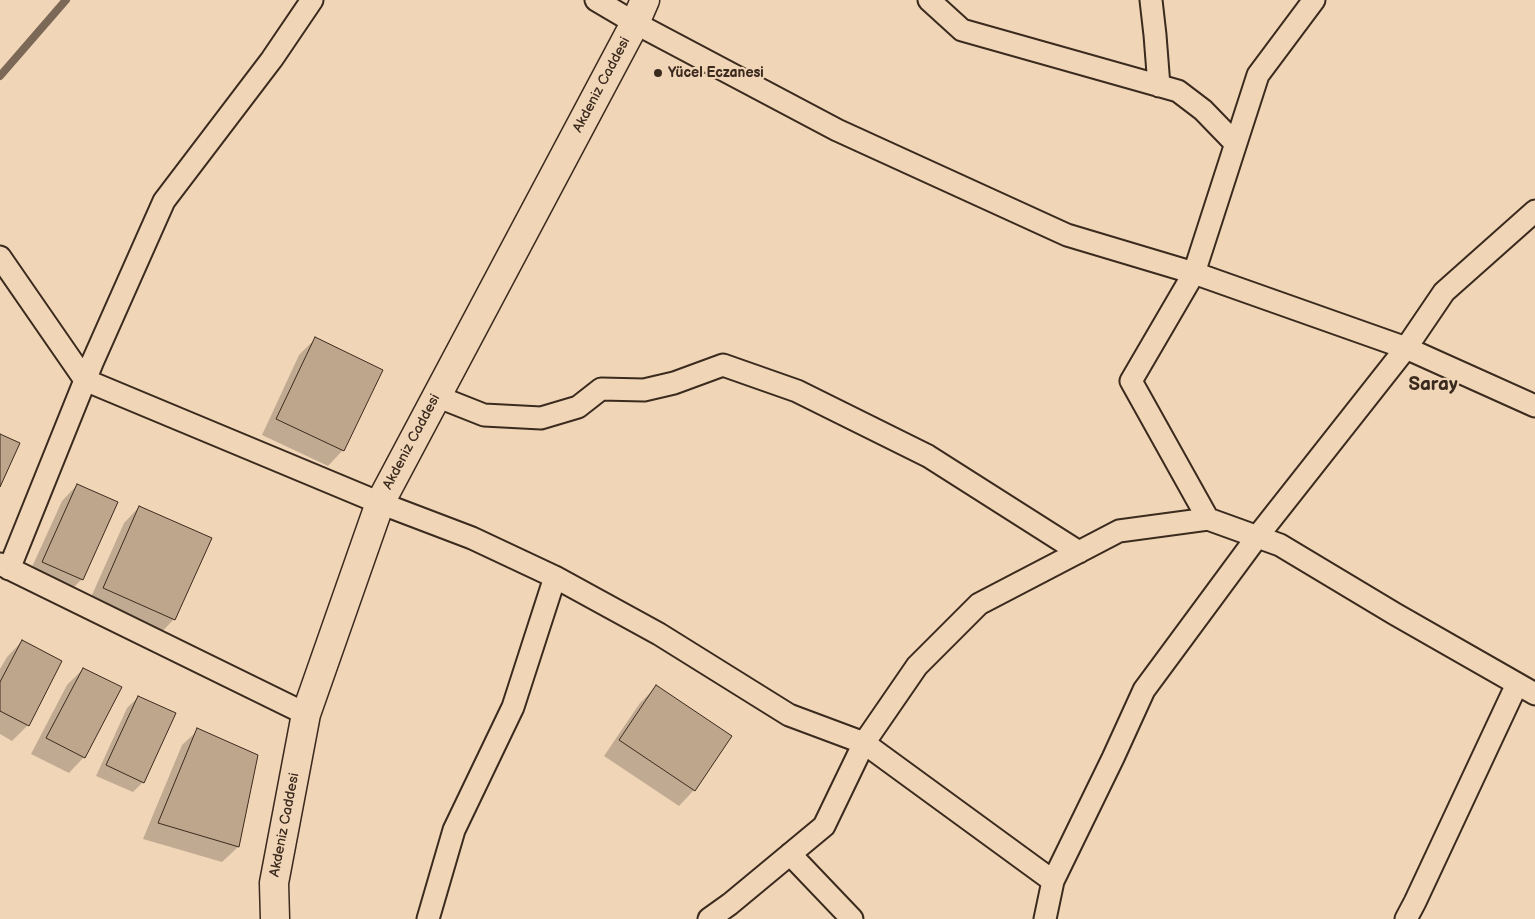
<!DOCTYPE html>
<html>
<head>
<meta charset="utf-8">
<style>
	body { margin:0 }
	canvas { display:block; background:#f0d5b7 }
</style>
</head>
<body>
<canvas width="1535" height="919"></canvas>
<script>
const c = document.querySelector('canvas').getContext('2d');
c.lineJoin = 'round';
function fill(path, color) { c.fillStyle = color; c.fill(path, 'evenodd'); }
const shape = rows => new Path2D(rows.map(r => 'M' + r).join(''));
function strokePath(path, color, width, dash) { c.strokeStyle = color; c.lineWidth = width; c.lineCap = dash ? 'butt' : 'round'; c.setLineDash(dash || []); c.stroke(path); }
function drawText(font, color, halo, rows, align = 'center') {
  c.font = font + ' "Balsamiq Sans",sans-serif'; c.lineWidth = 4.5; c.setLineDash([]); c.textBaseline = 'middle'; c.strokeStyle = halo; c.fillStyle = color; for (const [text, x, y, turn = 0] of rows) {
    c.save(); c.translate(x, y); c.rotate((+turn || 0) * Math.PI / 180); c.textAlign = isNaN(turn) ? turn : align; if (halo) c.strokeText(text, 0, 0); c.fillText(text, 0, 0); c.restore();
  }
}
fill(shape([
	[315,339,343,450,328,466,262,435,299,355],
	[77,485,82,579,66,595,27,578,62,501],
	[139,507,174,619,159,635,88,604,124,523],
	[22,641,28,725,12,741,0,734,0,669,7,657],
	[83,669,84,757,69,773,31,754,67,685],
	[656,687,694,790,679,806,604,756,640,703],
	[138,697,143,782,133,792,96,776,127,708],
	[198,730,256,756,238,847,222,862,143,839,182,745]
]), '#0003');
strokePath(shape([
	[0,76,66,0]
]), '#7c6856', 8);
const building = shape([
	[315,337,383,370,344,451,276,419,315,337],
	[0,434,20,443,0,487,0,434],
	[77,484,118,502,83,580,42,562,77,484],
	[139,506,212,538,175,620,103,588,139,506],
	[22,640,62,661,29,726,0,711,0,682,22,640],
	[83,668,122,687,85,758,46,738,83,668],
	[656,685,732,736,695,791,619,740,656,685],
	[138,696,176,713,144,783,106,765,138,696],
	[197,728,258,755,239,847,158,823,197,728]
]);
fill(building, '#bea68c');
strokePath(building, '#3b2a1e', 1);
const street = shape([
	[596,0,635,23,837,130,1067,235,1194,273,1406,348,1535,406],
	[929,0,962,30,1178,91,1203,110,1235,143],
	[1151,0,1155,35,1159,86],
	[0,257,85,380,380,503,472,538,555,577,659,634,789,715,864,743,1053,881],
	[436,396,484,415,541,418,578,407,601,389,644,390,674,383,723,365,797,391,928,456,1079,552],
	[1208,519,1131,381,1194,273,1258,75,1314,0],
	[0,564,306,714],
	[9,569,92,363,164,201,272,59,312,0],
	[790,854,852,919],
	[428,919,454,830,513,707,555,577],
	[709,919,730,904,824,826,864,743,917,666,979,604,1119,531,1208,519,1280,545,1395,614,1535,694],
	[1045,919,1053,881,1113,758,1144,690,1257,537,1406,348,1444,292,1535,211],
	[1406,919,1415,902,1517,684]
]);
const secondary = shape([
	[275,919,274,883,306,714,380,503,635,23,645,0]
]);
strokePath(street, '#3b2a1e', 25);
strokePath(secondary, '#3b2a1e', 31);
strokePath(street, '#f0d5b7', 21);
strokePath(secondary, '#f0d5b7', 28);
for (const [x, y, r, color] of [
	[658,73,5,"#3b2a1e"]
]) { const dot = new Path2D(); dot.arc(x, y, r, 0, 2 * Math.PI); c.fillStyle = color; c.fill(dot); strokePath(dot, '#f0d5b7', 2); }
drawText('bold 14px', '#3b2a1e', '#f0d5b7', [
	["Yücel Eczanesi",668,73]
], 'left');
drawText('14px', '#3b2a1e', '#f0d5b7', [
	["Akdeniz Caddesi",602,85,-62],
	["Akdeniz Caddesi",412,442,-62],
	["Akdeniz Caddesi",285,825,-79]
]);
drawText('bold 19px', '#3b2a1e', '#f0d5b7', [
	["Saray",1433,385]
]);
</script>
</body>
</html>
